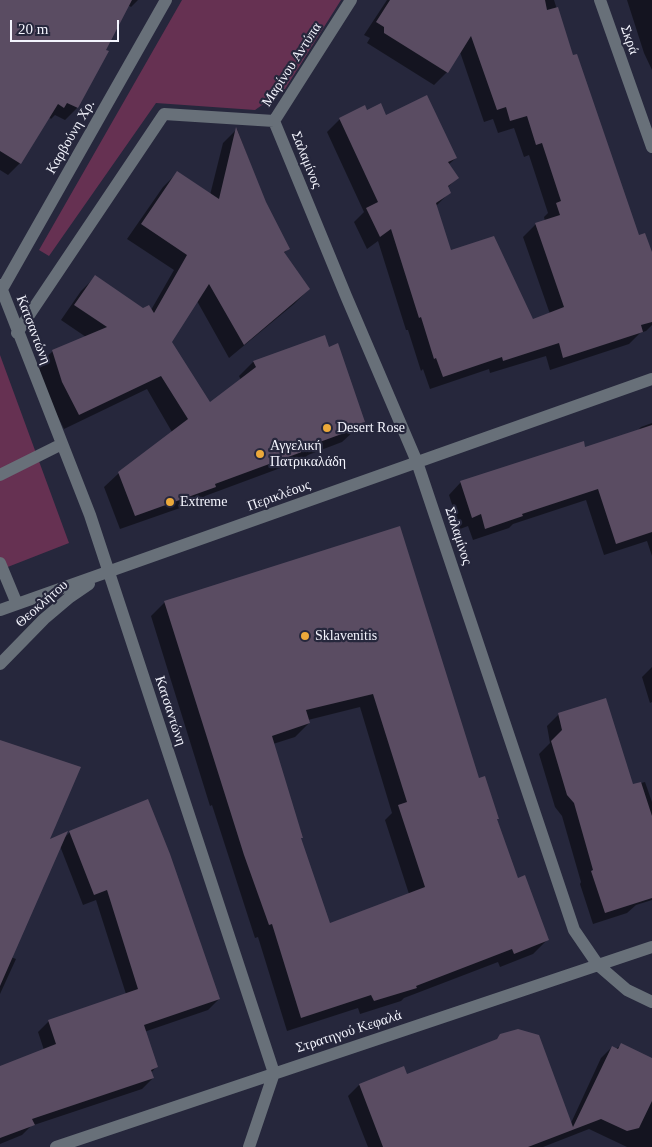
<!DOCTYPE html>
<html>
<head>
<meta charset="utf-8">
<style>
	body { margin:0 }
	#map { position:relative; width:652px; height:1147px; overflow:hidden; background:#26273c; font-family:"Times New Roman",serif }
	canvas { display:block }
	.scale { position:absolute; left:10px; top:20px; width:109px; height:22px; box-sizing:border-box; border:2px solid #f3f4fd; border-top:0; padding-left:6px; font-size:15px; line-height:18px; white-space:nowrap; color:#f3f4fd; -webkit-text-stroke:4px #26273c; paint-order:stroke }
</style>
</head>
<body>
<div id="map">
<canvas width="652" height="1147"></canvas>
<div class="scale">20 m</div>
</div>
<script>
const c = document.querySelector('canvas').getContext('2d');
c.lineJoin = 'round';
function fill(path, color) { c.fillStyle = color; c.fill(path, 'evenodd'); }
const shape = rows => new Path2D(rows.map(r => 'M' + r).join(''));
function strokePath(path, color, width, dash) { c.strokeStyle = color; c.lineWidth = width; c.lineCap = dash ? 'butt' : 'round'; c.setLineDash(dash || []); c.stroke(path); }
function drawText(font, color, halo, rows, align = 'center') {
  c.font = font + ' "Times New Roman",serif'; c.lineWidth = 4.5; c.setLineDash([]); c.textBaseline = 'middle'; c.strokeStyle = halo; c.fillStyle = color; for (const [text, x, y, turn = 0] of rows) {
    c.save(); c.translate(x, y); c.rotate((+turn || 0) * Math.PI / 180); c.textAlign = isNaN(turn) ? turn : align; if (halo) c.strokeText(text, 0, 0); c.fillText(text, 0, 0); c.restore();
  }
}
fill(shape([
	[182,0,341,0,285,89,255,110,156,103,49,256,39,250],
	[0,355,69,543,0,570]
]), '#663152');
fill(shape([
	[0,0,138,0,131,7,128,5,104,51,107,52,77,108,65,120,55,115,51,119,49,117,20,163,8,175,0,170],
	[387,0,554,0,572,57,638,236,652,256,652,325,646,331,640,333,629,344,550,370,546,356,490,373,489,369,430,389,423,369,421,371,408,330,406,330,378,241,367,249,354,222,364,212,327,132,340,119,364,107,366,112,456,158,448,165,457,178,447,188,449,193,436,206,450,252,532,321,550,314,523,237,536,224,545,221,544,217,548,213,529,155,524,157,514,128,498,133,493,119,484,122,460,52,447,72,434,85,367,43,370,38,364,35],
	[627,0,652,0,652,70,644,53],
	[237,129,265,203,288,249,284,253,309,289,294,304,229,358,197,301,171,342,210,404,241,380,239,376,253,362,328,348,364,422,342,442,308,455,302,460,205,496,200,501,120,529,104,487,119,473,172,432,147,389,64,429,48,397,38,365,53,351,86,337,61,320,81,291,95,277,143,310,151,310,174,270,127,239,163,187,177,173,210,195,223,143],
	[652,423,652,556,647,541,604,555,586,500,513,524,509,528,473,540,468,526,460,529,449,495,461,482,584,449,636,432,641,427],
	[399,528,478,780,498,818,496,820,517,879,547,940,533,954,500,967,498,962,404,998,401,1001,360,1014,358,1008,287,1031,258,937,255,938,212,805,210,806,151,616,165,602],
	[360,707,392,813,385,820,409,894,329,924,300,839,273,744,295,737,309,723,308,720],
	[652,667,652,702,650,703,642,677],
	[559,714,632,785,645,782,652,802,652,900,636,905,627,913,593,924,580,884,581,882,562,816,555,807,539,754,550,743,547,726],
	[0,742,47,841,64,838,70,832,219,999,208,1010,144,1032,156,1067,151,1073,153,1078,142,1089,31,1126,22,1135,0,1144,0,1067,44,1050,38,1032,49,1021,126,994,96,900,83,905,60,846,11,957,16,959,0,994],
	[501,1035,571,1123,601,1058,612,1047,616,1049,621,1045,652,1059,652,1147,627,1147,589,1129,543,1147,368,1147,348,1096,359,1085,406,1075,495,1041]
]), '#0007');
fill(shape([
	[0,0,132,0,106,50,109,51,78,108,67,103,64,108,58,104,21,164,0,151],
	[390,0,545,0,547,10,558,7,573,55,577,54,639,235,645,233,652,252,652,322,641,325,643,332,563,358,559,343,503,361,502,357,443,377,436,358,434,359,421,317,419,318,391,229,380,237,366,208,378,202,339,118,365,105,367,110,381,103,386,115,427,95,457,158,448,162,459,178,448,186,451,193,436,203,451,250,494,236,533,319,564,307,535,223,560,215,556,203,561,201,542,143,536,145,527,116,510,121,506,107,497,110,471,36,448,73,384,33,384,27,376,22],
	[236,127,266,202,290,249,284,252,310,289,244,345,209,284,172,342,210,402,256,367,253,361,325,335,329,347,338,343,365,422,356,425,358,428,317,443,318,446,215,484,216,487,135,516,118,472,188,419,161,376,79,415,62,382,52,350,107,327,74,305,95,275,143,308,149,305,154,313,187,255,141,224,177,171,219,199],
	[652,425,652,532,616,544,598,489,522,514,523,516,485,529,481,514,472,518,460,481,584,441,585,447],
	[400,526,479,778,485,776,499,819,497,819,518,878,525,875,549,940,514,954,512,949,416,986,417,988,374,1001,371,995,301,1018,272,924,269,925,244,855,164,601],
	[373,694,407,802,398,805,425,887,330,923,301,838,303,838,272,736,310,723,306,710],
	[606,698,633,784,641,782,652,816,652,898,605,913,591,871,593,870,574,803,567,795,551,741,562,730,558,713],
	[0,740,81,767,50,839,68,831,0,986],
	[148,799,170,854,220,999,144,1025,158,1067,151,1070,154,1078,32,1119,35,1125,0,1138,0,1066,56,1044,48,1020,138,989,107,890,94,895,69,831],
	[518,1029,539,1035,573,1127,612,1046,618,1049,621,1043,652,1058,652,1101,639,1128,627,1131,601,1119,528,1147,383,1147,359,1084,404,1066,407,1074,497,1039,500,1034]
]), '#5a4c62');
strokePath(shape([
	[600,0,652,147],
	[274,121,346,296,417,462,574,930,598,965,627,990,652,1002],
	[274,121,351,0],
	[0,285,90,515,274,1073,249,1147],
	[2,289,166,0],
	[17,333,164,114,274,121],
	[0,475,62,444],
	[0,563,17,604],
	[0,610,652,379],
	[0,664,44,619,70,597,89,584],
	[56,1147,652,947]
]), '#687079', 12);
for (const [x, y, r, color] of [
	[327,428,5,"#eca93a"],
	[260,454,5,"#eca93a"],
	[170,502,5,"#eca93a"],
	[305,636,5,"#eca93a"]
]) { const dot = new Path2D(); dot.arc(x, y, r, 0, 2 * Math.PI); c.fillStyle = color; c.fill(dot); strokePath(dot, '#26273c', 2); }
drawText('14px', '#f3f4fd', '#26273c', [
	["Σκρά",629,40,71],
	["Μαρίνου Αντύπα",292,65,-57],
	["Καρβούνη Χρ.",71,137,-60],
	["Σαλαμίνος",306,160,68],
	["Κατσαντώνη",33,330,69],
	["Περικλέους",279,496,-20],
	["Σαλαμίνος",458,536,72],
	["Θεοκλήτου",42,604,-41],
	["Κατσαντώνη",170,711,72],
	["Στρατηγού Κεφαλά",349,1032,-18]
]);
drawText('14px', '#f3f4fd', '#26273c', [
	["Desert Rose",337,428],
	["Αγγελική",270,446],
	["Πατρικαλάδη",270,462],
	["Extreme",180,502],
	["Sklavenitis",315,636]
], 'left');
</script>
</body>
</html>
